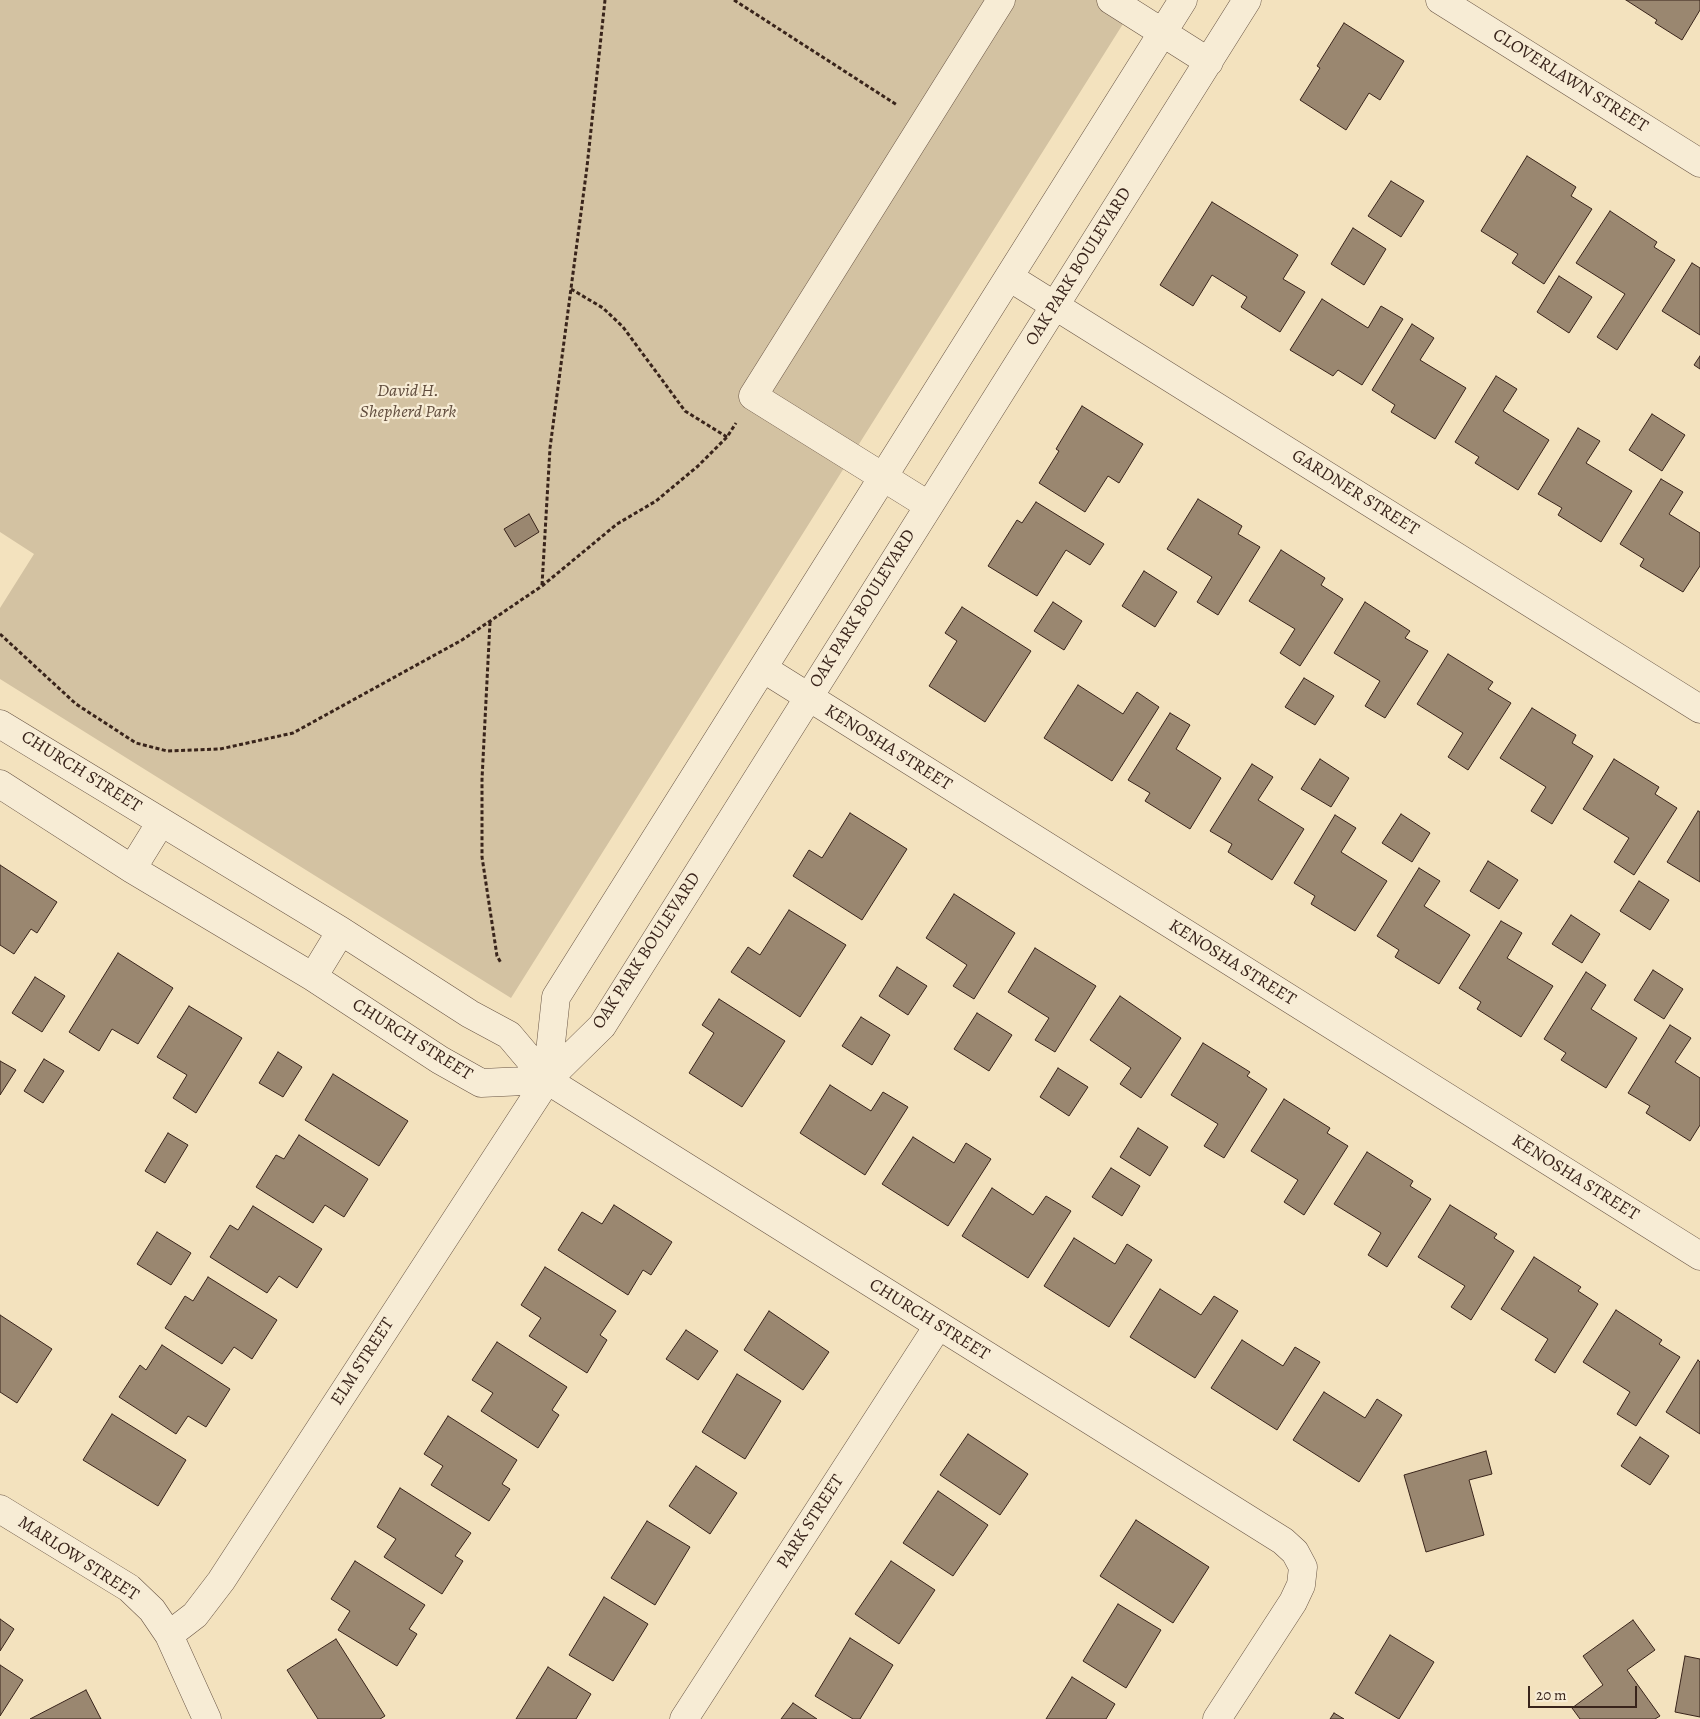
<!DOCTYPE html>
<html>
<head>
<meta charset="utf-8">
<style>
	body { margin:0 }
	#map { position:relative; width:1700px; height:1719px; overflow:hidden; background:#f3e2be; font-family:Alegreya,serif }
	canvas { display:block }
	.scale { position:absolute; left:1528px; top:1686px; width:109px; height:22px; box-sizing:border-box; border:2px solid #39241b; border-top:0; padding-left:6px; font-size:15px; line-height:18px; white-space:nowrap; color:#39241b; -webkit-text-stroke:4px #f7ecd5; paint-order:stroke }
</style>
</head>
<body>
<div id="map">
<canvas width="1700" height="1719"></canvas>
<div class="scale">20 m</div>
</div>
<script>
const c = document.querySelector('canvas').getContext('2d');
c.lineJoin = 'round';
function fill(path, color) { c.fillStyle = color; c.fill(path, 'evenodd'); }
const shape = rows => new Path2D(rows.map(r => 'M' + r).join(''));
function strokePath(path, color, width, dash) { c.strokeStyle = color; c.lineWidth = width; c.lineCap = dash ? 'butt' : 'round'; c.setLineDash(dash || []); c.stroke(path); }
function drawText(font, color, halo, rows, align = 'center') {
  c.font = font + ' Alegreya,serif'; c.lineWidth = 4.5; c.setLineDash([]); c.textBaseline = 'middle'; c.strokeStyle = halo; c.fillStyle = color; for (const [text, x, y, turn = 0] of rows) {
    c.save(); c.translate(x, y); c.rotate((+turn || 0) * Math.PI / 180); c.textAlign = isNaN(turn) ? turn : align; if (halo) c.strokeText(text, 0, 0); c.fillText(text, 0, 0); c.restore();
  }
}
fill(shape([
	[0,0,1138,0,511,998,0,679,0,608,34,554,0,532]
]), '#d3c2a2');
const building = shape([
	[1626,0,1700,0,1700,10,1682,40,1655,23,1657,20,1626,0],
	[1344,23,1404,61,1380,100,1369,93,1346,130,1300,100,1320,68,1317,66,1344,23],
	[1527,156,1576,187,1571,196,1592,209,1544,284,1512,263,1518,254,1481,231,1527,156],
	[1391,181,1424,201,1401,237,1368,216,1391,181],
	[1212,202,1298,255,1283,279,1305,292,1280,332,1241,307,1247,297,1212,275,1193,306,1160,285,1212,202],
	[1610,211,1657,242,1654,247,1675,260,1617,350,1597,337,1625,294,1576,263,1610,211],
	[1353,228,1386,249,1364,285,1331,264,1353,228],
	[1692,263,1700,268,1700,335,1662,311,1692,263],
	[1559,276,1592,297,1569,333,1537,312,1559,276],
	[1322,299,1368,328,1381,306,1403,319,1362,385,1338,370,1333,376,1290,350,1322,299],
	[1412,324,1434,338,1420,360,1466,388,1435,439,1391,412,1395,405,1372,390,1412,324],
	[1700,356,1700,369,1694,365,1700,356],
	[1496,376,1517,389,1503,411,1549,440,1518,490,1475,463,1479,457,1455,442,1496,376],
	[1082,406,1143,444,1119,483,1108,476,1085,512,1039,483,1059,451,1056,449,1082,406],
	[1652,414,1685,435,1662,471,1629,450,1652,414],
	[1578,428,1600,441,1586,463,1632,491,1601,542,1558,515,1562,508,1538,494,1578,428],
	[1661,479,1683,492,1669,514,1700,533,1700,566,1683,592,1640,566,1644,559,1620,544,1661,479],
	[1198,499,1242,526,1238,534,1260,547,1218,615,1197,602,1212,577,1167,549,1198,499],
	[1036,502,1104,544,1090,565,1066,550,1037,596,988,566,1017,520,1022,523,1036,502],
	[529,514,539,532,515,547,504,529,529,514],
	[1281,550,1325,578,1321,585,1343,599,1300,666,1280,653,1295,629,1249,601,1281,550],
	[1144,571,1177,592,1155,627,1122,606,1144,571],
	[1053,602,1082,621,1064,650,1034,631,1053,602],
	[1365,602,1410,631,1405,638,1428,651,1385,718,1365,706,1380,681,1334,653,1365,602],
	[962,607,1031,651,985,722,929,686,957,641,945,633,962,607],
	[1448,654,1493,682,1488,689,1511,703,1468,770,1448,757,1463,733,1417,704,1448,654],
	[1304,678,1334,696,1315,725,1285,707,1304,678],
	[1078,685,1123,714,1137,692,1159,707,1112,781,1044,738,1078,685],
	[1532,708,1576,735,1572,743,1593,756,1552,824,1531,811,1546,787,1500,758,1532,708],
	[1170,713,1190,725,1176,749,1221,778,1190,829,1145,801,1150,793,1128,780,1170,713],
	[1320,759,1349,778,1331,807,1301,789,1320,759],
	[1614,759,1659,787,1655,794,1677,808,1634,875,1614,862,1629,838,1583,809,1614,759],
	[1252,764,1273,777,1258,800,1304,829,1272,880,1228,852,1232,844,1210,831,1252,764],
	[1698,811,1700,812,1700,882,1667,862,1698,811],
	[850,813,907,849,862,920,793,876,809,850,822,858,850,813],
	[1401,814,1430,833,1412,862,1382,843,1401,814],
	[1335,815,1356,828,1341,852,1387,881,1355,931,1311,904,1315,896,1294,883,1335,815],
	[1488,861,1518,880,1499,909,1470,891,1488,861],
	[0,865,57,902,37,933,31,929,14,954,0,945,0,865],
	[1419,868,1440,881,1424,906,1470,935,1439,984,1395,957,1399,950,1377,936,1419,868],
	[1639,881,1669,900,1650,930,1620,911,1639,881],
	[954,894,1015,933,974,999,953,986,967,965,926,938,954,894],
	[789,910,846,945,800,1017,731,972,748,947,760,955,789,910],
	[1571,915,1600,934,1582,963,1552,944,1571,915],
	[1501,921,1522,933,1507,958,1553,986,1521,1037,1477,1009,1481,1002,1459,988,1501,921],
	[1035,948,1096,986,1055,1052,1035,1040,1049,1018,1008,992,1035,948],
	[118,953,173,988,138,1044,112,1029,99,1051,69,1032,118,953],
	[897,967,927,986,908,1015,879,996,897,967],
	[1653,970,1683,989,1664,1019,1634,1000,1653,970],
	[1586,972,1606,985,1591,1009,1637,1038,1606,1088,1561,1060,1566,1053,1544,1039,1586,972],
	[35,977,65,996,42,1032,12,1013,35,977],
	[1120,996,1181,1038,1141,1098,1120,1084,1131,1068,1090,1040,1120,996],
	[719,999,785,1041,742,1107,689,1073,714,1033,702,1025,719,999],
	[189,1006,242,1038,196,1113,173,1098,187,1075,157,1057,189,1006],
	[977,1013,1012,1035,989,1071,954,1049,977,1013],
	[861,1017,890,1035,872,1065,842,1046,861,1017],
	[1670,1025,1691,1038,1675,1062,1700,1078,1700,1125,1690,1141,1646,1113,1650,1106,1628,1093,1670,1025],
	[1203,1043,1250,1072,1247,1076,1267,1089,1224,1158,1204,1146,1218,1124,1171,1095,1203,1043],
	[278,1052,302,1067,283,1097,259,1083,278,1052],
	[44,1059,64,1071,43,1103,24,1091,44,1059],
	[0,1061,16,1070,0,1095,0,1061],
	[1058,1068,1088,1087,1069,1116,1040,1097,1058,1068],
	[333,1074,408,1121,379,1166,305,1120,333,1074],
	[830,1085,871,1111,883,1092,908,1107,865,1175,800,1133,830,1085],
	[1284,1099,1330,1128,1327,1133,1348,1146,1304,1215,1284,1202,1298,1180,1251,1151,1284,1099],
	[1138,1128,1168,1147,1150,1176,1120,1157,1138,1128],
	[168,1133,188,1145,165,1183,145,1171,168,1133],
	[299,1135,368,1179,344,1217,325,1205,313,1223,256,1187,276,1155,284,1159,299,1135],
	[913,1137,954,1163,966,1143,991,1159,948,1226,882,1184,913,1137],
	[1367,1152,1413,1181,1410,1186,1431,1199,1387,1267,1368,1255,1381,1233,1334,1204,1367,1152],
	[1111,1168,1140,1186,1122,1216,1092,1197,1111,1168],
	[992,1188,1033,1215,1046,1196,1071,1211,1028,1278,962,1236,992,1188],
	[614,1205,672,1242,651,1275,643,1270,628,1295,558,1250,582,1212,602,1224,614,1205],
	[1450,1205,1497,1234,1494,1238,1514,1251,1471,1320,1451,1307,1465,1286,1418,1257,1450,1205],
	[253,1206,322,1249,297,1288,279,1276,267,1293,210,1257,230,1225,238,1230,253,1206],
	[157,1232,191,1253,171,1285,137,1264,157,1232],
	[1074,1238,1115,1264,1127,1244,1152,1260,1109,1327,1044,1286,1074,1238],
	[1534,1257,1581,1287,1578,1291,1598,1304,1555,1373,1535,1360,1548,1339,1501,1309,1534,1257],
	[545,1267,616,1311,600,1335,607,1340,587,1373,529,1336,541,1318,521,1305,545,1267],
	[208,1277,277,1320,252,1359,234,1347,222,1364,165,1328,185,1296,193,1301,208,1277],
	[1160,1289,1201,1315,1214,1296,1238,1311,1195,1378,1130,1337,1160,1289],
	[1616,1310,1662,1340,1659,1344,1680,1357,1636,1426,1617,1414,1630,1392,1583,1362,1616,1310],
	[769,1311,829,1352,803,1390,744,1350,769,1311],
	[0,1315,52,1349,17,1403,0,1392,0,1315],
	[686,1330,718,1351,698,1380,666,1359,686,1330],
	[1242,1340,1283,1366,1295,1347,1320,1362,1277,1430,1211,1388,1242,1340],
	[497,1342,567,1387,552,1410,559,1415,538,1448,481,1411,493,1393,472,1380,497,1342],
	[162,1345,230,1389,206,1427,188,1416,176,1434,119,1397,140,1365,146,1370,162,1345],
	[1698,1360,1700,1362,1700,1434,1666,1412,1698,1360],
	[737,1374,781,1401,745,1459,702,1432,737,1374],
	[1324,1392,1365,1418,1377,1399,1402,1415,1359,1482,1293,1440,1324,1392],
	[112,1414,186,1460,158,1506,83,1460,112,1414],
	[448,1416,517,1460,502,1484,510,1489,489,1521,431,1485,443,1466,424,1454,448,1416],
	[968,1434,1028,1474,1000,1515,940,1475,968,1434],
	[1640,1437,1669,1456,1650,1485,1621,1466,1640,1437],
	[1486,1451,1492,1474,1469,1480,1484,1535,1426,1552,1404,1475,1486,1451],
	[696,1466,737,1493,710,1534,669,1506,696,1466],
	[400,1488,471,1533,455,1556,463,1561,442,1594,384,1557,396,1539,377,1527,400,1488],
	[938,1491,988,1525,953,1576,903,1543,938,1491],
	[1136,1520,1209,1567,1173,1623,1100,1576,1136,1520],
	[647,1521,690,1547,655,1605,611,1578,647,1521],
	[355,1561,425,1605,409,1629,417,1634,397,1666,338,1630,350,1611,331,1599,355,1561],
	[891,1561,935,1590,899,1644,855,1614,891,1561],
	[604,1597,648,1624,613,1681,569,1655,604,1597],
	[1118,1604,1161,1630,1126,1688,1083,1661,1118,1604],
	[0,1619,14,1629,0,1651,0,1619],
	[1633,1620,1655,1650,1627,1670,1660,1716,1655,1719,1580,1719,1572,1708,1603,1685,1583,1656,1633,1620],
	[1390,1635,1434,1662,1399,1719,1355,1693,1390,1635],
	[850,1638,893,1665,860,1719,853,1719,815,1696,850,1638],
	[336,1639,385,1716,380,1719,318,1719,287,1670,336,1639],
	[1685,1656,1700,1659,1700,1717,1675,1712,1685,1656],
	[0,1665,23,1680,0,1716,0,1665],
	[548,1667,591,1694,576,1719,516,1719,548,1667],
	[1072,1677,1115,1704,1106,1719,1046,1719,1072,1677],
	[86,1690,101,1719,30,1719,86,1690],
	[793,1703,817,1719,781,1719,793,1703],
	[1334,1713,1344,1719,1330,1719,1334,1713]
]);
fill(building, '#9a8770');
strokePath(building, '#39241b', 1);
const minor = shape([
	[1111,0,1209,62],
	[1440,0,1700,163],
	[1009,277,1700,709],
	[928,505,753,396,1001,0],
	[764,669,1700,1256],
	[0,724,341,931,470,1014,509,1035,547,1080,1283,1541,1295,1552,1303,1567,1301,1585,1293,1602,1217,1719],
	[0,784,132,869,313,977,440,1060,481,1083,547,1080],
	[132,869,161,822],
	[313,977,341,931],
	[547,1080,556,997,1183,0],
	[0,1509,129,1588,152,1610,169,1635,207,1719],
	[169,1635,195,1615,221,1581,547,1080,602,1026,1247,0],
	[684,1719,938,1326]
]);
strokePath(minor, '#685444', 29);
strokePath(shape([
	[734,0,897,105],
	[571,289,603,308,623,327,685,411,727,437],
	[542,585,550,448,587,167,605,0],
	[490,622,482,779,482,857,497,956,501,963],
	[0,634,76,704,136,743,167,751,220,749,293,733,462,640,542,586,617,524,656,501,698,466,727,437,736,423]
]), '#39241b', 3, [4, 2.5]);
strokePath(minor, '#f7ecd5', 28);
drawText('18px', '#39241b', '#f7ecd5', [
	["CLOVERLAWN STREET",1570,81,32],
	["OAK PARK BOULEVARD",1079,267,-58],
	["GARDNER STREET",1355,493,32],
	["OAK PARK BOULEVARD",863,609,-58],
	["KENOSHA STREET",888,748,32],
	["CHURCH STREET",81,772,32],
	["OAK PARK BOULEVARD",647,951,-57],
	["KENOSHA STREET",1232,963,32],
	["CHURCH STREET",412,1040,32],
	["KENOSHA STREET",1575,1178,32],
	["CHURCH STREET",929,1320,32],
	["ELM STREET",363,1362,-57],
	["PARK STREET",811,1522,-57],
	["MARLOW STREET",78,1559,33]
]);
drawText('italic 18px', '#604c3d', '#f7ecd5', [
	["David H.",408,392],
	["Shepherd Park",408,413]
]);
</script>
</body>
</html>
